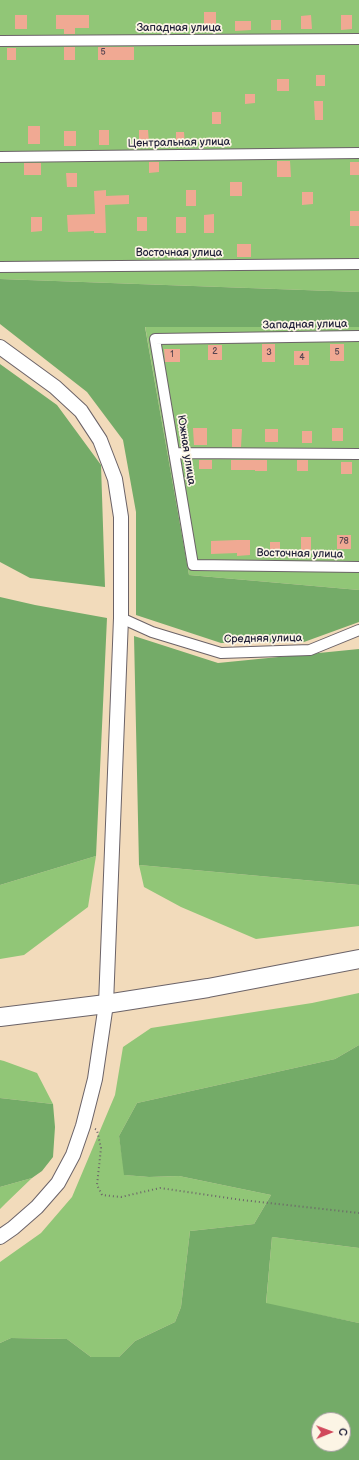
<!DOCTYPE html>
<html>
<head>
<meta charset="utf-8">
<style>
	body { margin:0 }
	#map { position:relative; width:359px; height:1460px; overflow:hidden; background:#f2dbbb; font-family:"Balsamiq Sans",sans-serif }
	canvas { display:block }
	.north { position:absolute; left:311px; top:1412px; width:40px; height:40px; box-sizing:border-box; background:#fcf5e5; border:1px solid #a5a1a1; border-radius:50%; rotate:89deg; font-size:11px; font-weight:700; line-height:16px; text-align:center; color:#22223b }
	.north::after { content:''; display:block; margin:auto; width:14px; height:18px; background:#d1495b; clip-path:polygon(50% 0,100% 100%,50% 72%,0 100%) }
</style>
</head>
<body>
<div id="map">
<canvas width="359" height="1460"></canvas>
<div class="north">С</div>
</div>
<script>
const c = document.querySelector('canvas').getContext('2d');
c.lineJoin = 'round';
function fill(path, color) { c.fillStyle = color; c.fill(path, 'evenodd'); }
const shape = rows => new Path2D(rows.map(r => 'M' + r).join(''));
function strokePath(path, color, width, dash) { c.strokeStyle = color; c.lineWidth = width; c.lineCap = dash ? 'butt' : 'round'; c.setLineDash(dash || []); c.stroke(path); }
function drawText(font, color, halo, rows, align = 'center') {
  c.font = font + ' "Balsamiq Sans",sans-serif'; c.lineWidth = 3.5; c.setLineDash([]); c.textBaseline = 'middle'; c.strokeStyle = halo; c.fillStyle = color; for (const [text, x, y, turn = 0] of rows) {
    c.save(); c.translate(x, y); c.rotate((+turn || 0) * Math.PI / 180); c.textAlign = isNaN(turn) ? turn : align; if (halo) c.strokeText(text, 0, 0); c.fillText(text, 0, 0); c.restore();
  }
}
fill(shape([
	[0,0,359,0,359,292,0,279],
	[145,326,359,327,359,590,189,575],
	[96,856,88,907,24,955,0,959,0,885],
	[139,865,359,885,359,926,256,939,181,907,144,887],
	[359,993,359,1045,335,1059,137,1103,119,1136,125,1175,149,1177,179,1176,271,1195,254,1224,190,1231,181,1307,175,1322,135,1341,119,1357,91,1357,67,1339,11,1338,0,1343,0,1262,41,1233,72,1197,115,1095,123,1047,151,1028,312,1003],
	[0,1060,4,1061,37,1073,53,1104,0,1098],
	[32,1178,6,1203,0,1209,0,1187],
	[272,1237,359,1248,359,1323,266,1304]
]), '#91c677');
fill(shape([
	[0,279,359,292,359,327,145,327,189,575,359,590,359,622,304,642,221,643,136,615,136,512,123,440,87,392,0,324],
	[0,364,57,405,101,465,105,587,30,578,0,562],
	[0,597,35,605,107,618,96,856,0,885],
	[134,636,218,663,359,649,359,885,139,865],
	[359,1045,359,1248,272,1237,266,1303,359,1323,359,1460,0,1460,0,1343,11,1338,67,1339,91,1357,119,1357,135,1341,175,1322,181,1307,190,1231,254,1224,271,1195,179,1176,149,1177,124,1175,119,1136,137,1103,335,1059],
	[319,1420,343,1420,343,1444,319,1444],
	[0,1098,53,1104,55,1127,53,1157,42,1171,32,1178,0,1187]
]), '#74ab68');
fill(shape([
	[204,12,216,12,216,26,204,26],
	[15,15,27,15,27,29,15,29],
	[56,15,89,15,89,28,75,28,75,34,64,34,64,29,56,29],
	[311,15,312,29,301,29,301,16],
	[341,15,352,15,352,29,341,30],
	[271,20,281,20,281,30,271,30],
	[235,21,251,21,251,30,235,31],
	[64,47,75,47,75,60,64,60],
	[98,47,134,47,134,60,98,60],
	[7,48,16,48,16,60,7,60],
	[316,75,325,75,325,86,316,86],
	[277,79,289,79,289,91,277,91],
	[245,94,255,94,255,103,245,104],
	[314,101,323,101,323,120,315,120],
	[212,112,221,112,221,124,212,124],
	[28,126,40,126,40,144,28,144],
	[99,130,109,130,109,145,99,145],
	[139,130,148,130,149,143,139,143],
	[64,131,76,131,76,146,64,146],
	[176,132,184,132,185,146,176,146],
	[277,161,290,161,291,177,277,177],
	[149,162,159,162,159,172,149,173],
	[350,162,359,162,359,175,350,175],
	[24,163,41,163,41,175,24,175],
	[66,173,77,173,77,187,67,187],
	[230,182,242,182,242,196,230,196],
	[106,190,106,196,129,195,129,204,105,205,106,233,94,233,94,231,68,232,67,215,95,214,94,191],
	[186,190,196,190,196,206,186,206],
	[302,192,313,192,313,204,302,205],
	[350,211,359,211,359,226,350,226],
	[214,214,214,233,204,233,204,215],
	[31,217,42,217,42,231,31,232],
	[137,217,147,217,147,231,137,231],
	[176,217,186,217,186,233,176,233],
	[237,244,251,244,251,257,237,257],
	[262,344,275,344,275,362,262,362],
	[330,344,344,344,344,361,330,361],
	[208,345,222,345,222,360,208,360],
	[164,349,180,349,180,362,165,362],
	[294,351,309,351,309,365,294,365],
	[193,428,207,428,207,445,194,445],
	[332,428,343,428,343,441,332,441],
	[232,429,242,429,241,447,232,447],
	[265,429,278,429,278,442,265,442],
	[302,431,312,431,312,443,302,443],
	[199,460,212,460,212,469,199,469],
	[231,460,267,460,267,471,255,471,255,470,231,470],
	[297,460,308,460,308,471,297,471],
	[341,462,352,462,352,474,341,474],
	[337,535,351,535,351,549,337,549],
	[301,537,311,537,311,550,301,550],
	[237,540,250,540,250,555,237,556,237,553,211,554,211,541],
	[270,542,280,542,280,557,270,557]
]), '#f0a993');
const street = shape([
	[0,41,359,39],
	[0,157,359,153],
	[0,267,359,264],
	[359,336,155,339,193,565,359,567],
	[174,453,359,454],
	[121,618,152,632,221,653,310,650,359,630]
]);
const secondary = shape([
	[0,347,55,387,81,411,100,440,115,479,121,517,121,618,106,1004,95,1079,83,1126,73,1155,58,1183,37,1207,13,1228,0,1237]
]);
const highway = shape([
	[0,1017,106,1004,208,988,359,959]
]);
strokePath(street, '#6b6368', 12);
strokePath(secondary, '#6b6368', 16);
strokePath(highway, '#6b6368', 20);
strokePath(shape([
	[95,1129,97,1130,101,1148,97,1185,102,1195,121,1197,160,1188,242,1200,359,1213]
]), '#6b6368', 2, [1, 3]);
strokePath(street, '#fff', 10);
strokePath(secondary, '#fff', 14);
strokePath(highway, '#fff', 18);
drawText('9px', '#564451', null, [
	["5",103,53],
	["2",215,352],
	["3",269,353],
	["5",337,353],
	["1",172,355],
	["4",302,358],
	["78",344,542]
]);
drawText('11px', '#22223b', '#fcf5e5', [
	["Западная улица",179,28],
	["Центральная улица",179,143,-1],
	["Восточная улица",179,253],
	["Западная улица",305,325,-1],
	["Южная улица",186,450,81],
	["Восточная улица",300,554,1],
	["Средняя улица",263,639,-1]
]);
</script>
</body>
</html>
